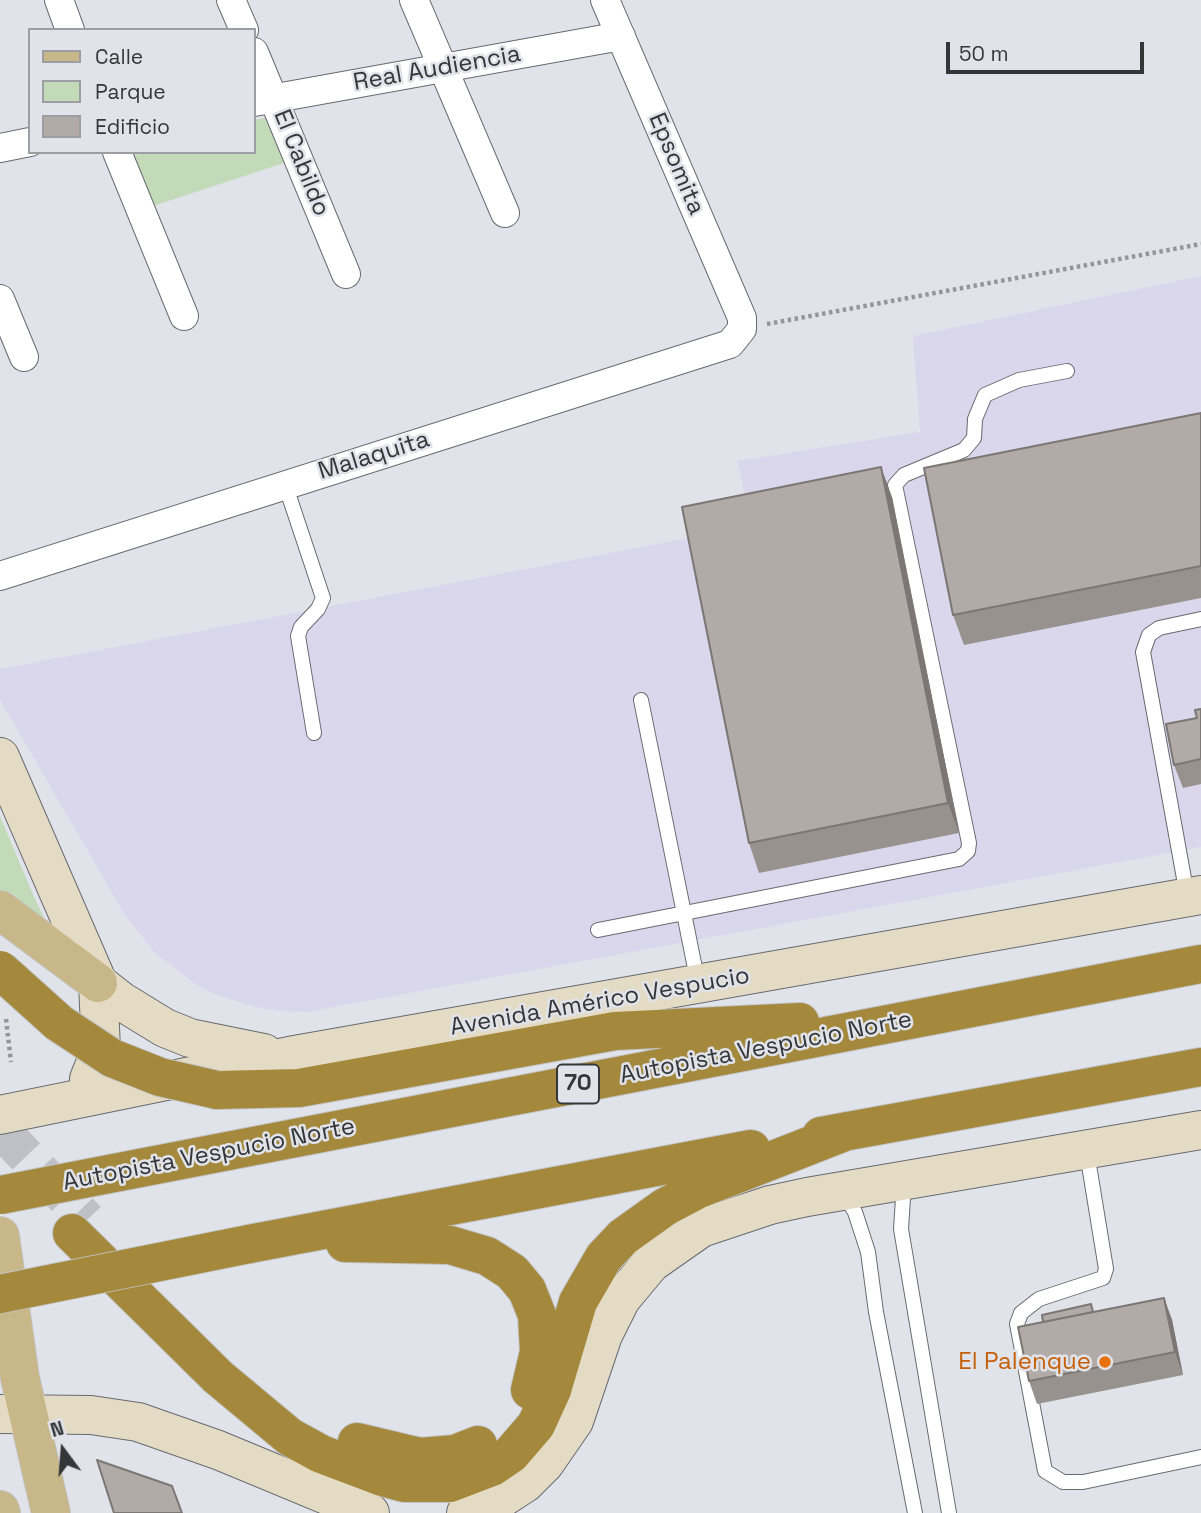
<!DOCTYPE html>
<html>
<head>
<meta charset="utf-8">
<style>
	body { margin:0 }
	#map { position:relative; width:1201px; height:1513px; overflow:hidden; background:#e1e3ea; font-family:"Space Grotesk",sans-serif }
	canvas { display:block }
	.legend { position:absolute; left:28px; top:28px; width:228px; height:126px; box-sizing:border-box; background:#e1e3ea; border:2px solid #9c9ea3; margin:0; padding:9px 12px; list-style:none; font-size:21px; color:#353638 }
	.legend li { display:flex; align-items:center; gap:14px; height:35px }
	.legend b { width:35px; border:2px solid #9c9ea3 }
	.north { position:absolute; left:28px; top:1415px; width:70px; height:70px; -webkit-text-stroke:5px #e1e3ea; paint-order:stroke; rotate:344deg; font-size:19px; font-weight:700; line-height:28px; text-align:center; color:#353638 }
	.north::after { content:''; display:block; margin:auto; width:24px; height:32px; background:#353638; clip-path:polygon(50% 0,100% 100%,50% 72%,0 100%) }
	.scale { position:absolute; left:946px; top:42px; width:198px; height:32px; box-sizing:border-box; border:4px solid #353638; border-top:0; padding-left:9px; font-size:21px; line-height:24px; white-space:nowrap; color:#353638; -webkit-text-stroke:5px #e1e3ea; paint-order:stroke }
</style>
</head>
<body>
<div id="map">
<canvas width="1201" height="1513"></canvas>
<ul class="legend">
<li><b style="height:9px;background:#c8b889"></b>Calle</li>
<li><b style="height:19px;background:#c3dab9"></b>Parque</li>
<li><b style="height:19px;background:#b1aaa6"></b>Edificio</li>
</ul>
<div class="north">N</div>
<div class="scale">50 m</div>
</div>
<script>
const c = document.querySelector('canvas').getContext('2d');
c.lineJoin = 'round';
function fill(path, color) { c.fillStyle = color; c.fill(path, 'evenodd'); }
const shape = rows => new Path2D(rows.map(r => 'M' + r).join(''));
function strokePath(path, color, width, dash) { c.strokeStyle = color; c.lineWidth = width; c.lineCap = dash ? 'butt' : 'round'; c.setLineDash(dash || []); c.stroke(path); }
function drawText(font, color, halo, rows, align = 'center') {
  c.font = font + ' "Space Grotesk",sans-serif'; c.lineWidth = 5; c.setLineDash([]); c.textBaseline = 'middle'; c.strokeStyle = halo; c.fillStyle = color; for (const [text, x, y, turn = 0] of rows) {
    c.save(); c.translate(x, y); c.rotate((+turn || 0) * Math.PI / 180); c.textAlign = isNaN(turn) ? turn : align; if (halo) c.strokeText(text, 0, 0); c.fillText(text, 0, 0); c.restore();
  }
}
fill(shape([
	[1201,276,1201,847,306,1012,283,1011,259,1008,214,994,194,983,155,953,125,915,0,700,0,669,752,526,737,461,920,432,913,336]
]), '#dad6ec');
fill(shape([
	[273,116,290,161,150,207,127,152,254,152,254,120],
	[0,816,34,897,49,928,0,891]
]), '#c3dab9');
strokePath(shape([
	[0,1129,87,1220]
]), '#bfc0c6', 38, [38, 19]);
const lane = shape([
	[285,484,323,598,318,609,301,627,298,636,314,733],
	[641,700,698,983],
	[1187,895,1143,652,1149,635,1159,628,1201,619],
	[598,930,959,859,968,851,969,843,895,485,904,475,964,450,974,438,975,419,985,395,1019,380,1067,371],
	[1087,1153,1106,1269,1103,1278,1039,1299,1021,1313,1017,1324,1045,1471,1063,1482,1083,1482,1201,1457],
	[904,1183,901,1229,949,1513],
	[843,1193,855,1212,868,1252,876,1312,915,1513]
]);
const street = shape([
	[59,0,70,30],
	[231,0,244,30],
	[414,0,505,213],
	[254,52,346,274],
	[254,102,621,36],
	[0,148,30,142],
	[117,152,184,316],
	[0,299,24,357],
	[0,576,730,344,742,329,742,318,605,0]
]);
const secondary = shape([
	[0,757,98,983,101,1049,89,1079],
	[98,983,121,1001,165,1028,190,1038,264,1053],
	[0,1115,289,1056,1201,895],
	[0,1414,91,1415,138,1422,218,1450,370,1513],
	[466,1513,499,1500,525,1483,545,1463,574,1421,603,1335,621,1299,651,1263,701,1228,770,1205,807,1197,1201,1130]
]);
const primary = shape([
	[0,910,98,983],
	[0,1236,20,1378,51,1513],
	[0,1510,1,1513]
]);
const highway = shape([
	[217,1090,299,1088,615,1031,800,1022],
	[821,1136,1201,1067],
	[228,1151,1201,964],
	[72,1233,218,1377,290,1437,321,1454,382,1477,404,1483,450,1483,492,1467,511,1454,536,1425,552,1390,578,1302,604,1257,623,1237,665,1207,699,1189,847,1131],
	[345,1243,450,1245,487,1256,512,1272,527,1290,537,1315,539,1352,530,1390],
	[249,1244,751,1149],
	[357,1442,420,1457,455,1454,478,1445]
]);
strokePath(lane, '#686a70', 16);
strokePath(street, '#686a70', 30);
strokePath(secondary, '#686a70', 40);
strokePath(primary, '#c2c3c3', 40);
strokePath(highway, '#c2c3c3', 40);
strokePath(shape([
	[767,324,1201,244],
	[6,1019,11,1062]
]), '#94969b', 4.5, [3.5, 3.5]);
strokePath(lane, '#fff', 14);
strokePath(street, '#fff', 28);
strokePath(secondary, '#e4dbc4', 38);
strokePath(primary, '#c8b889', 38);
strokePath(highway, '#a4883b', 38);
const highwayBridge = shape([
	[0,970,59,1023,112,1058,160,1077,217,1090],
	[0,1195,228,1151],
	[0,1294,249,1244]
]);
strokePath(highwayBridge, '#c2c3c3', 40, []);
strokePath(highwayBridge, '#a4883b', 38);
fill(shape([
	[1201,413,1201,598,964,645,953,615],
	[892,497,959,833,759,873,749,843],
	[1201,709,1201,784,1183,788,1174,765],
	[1164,1298,1172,1320,1183,1375,1037,1404,1029,1381,1094,1312]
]), '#98928f');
fill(shape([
	[881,467,892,497,959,833,948,803],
	[1164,1298,1172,1320,1183,1375,1175,1352]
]), '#7c7774');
const building = shape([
	[1201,413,1201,566,953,615,924,468,1201,413],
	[881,467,948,803,749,843,682,507,881,467],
	[1201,709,1201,759,1174,765,1166,724,1197,718,1195,710,1201,709],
	[1164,1298,1175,1352,1029,1381,1018,1327,1164,1298],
	[1091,1304,1093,1312,1043,1322,1042,1315,1091,1304],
	[97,1460,172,1486,182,1513,114,1513,97,1460]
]);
fill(building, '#b1aaa6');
strokePath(building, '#7c7774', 2);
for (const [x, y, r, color] of [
	[1105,1362,7,"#e8710a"]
]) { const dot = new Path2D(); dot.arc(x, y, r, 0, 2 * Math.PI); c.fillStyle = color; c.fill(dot); strokePath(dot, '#e1e3ea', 2.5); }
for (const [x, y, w] of [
	[578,1084,42]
]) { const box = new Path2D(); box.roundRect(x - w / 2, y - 19.5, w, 39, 5); c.fillStyle = '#e1e3ea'; c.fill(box); strokePath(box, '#353638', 2); }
drawText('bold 23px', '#353638', null, [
	["70",578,1084]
]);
drawText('24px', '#353638', '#e1e3ea', [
	["Real Audiencia",437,69,-10],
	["El Cabildo",301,163,68],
	["Epsomita",676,164,67],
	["Malaquita",374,456,-17],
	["Avenida Américo Vespucio",600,1002,-10],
	["Autopista Vespucio Norte",766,1048,-11],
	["Autopista Vespucio Norte",209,1155,-11]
]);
drawText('24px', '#c56008', '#e1e3ea', [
	["El Palenque",1091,1362]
], 'right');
</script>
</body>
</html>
